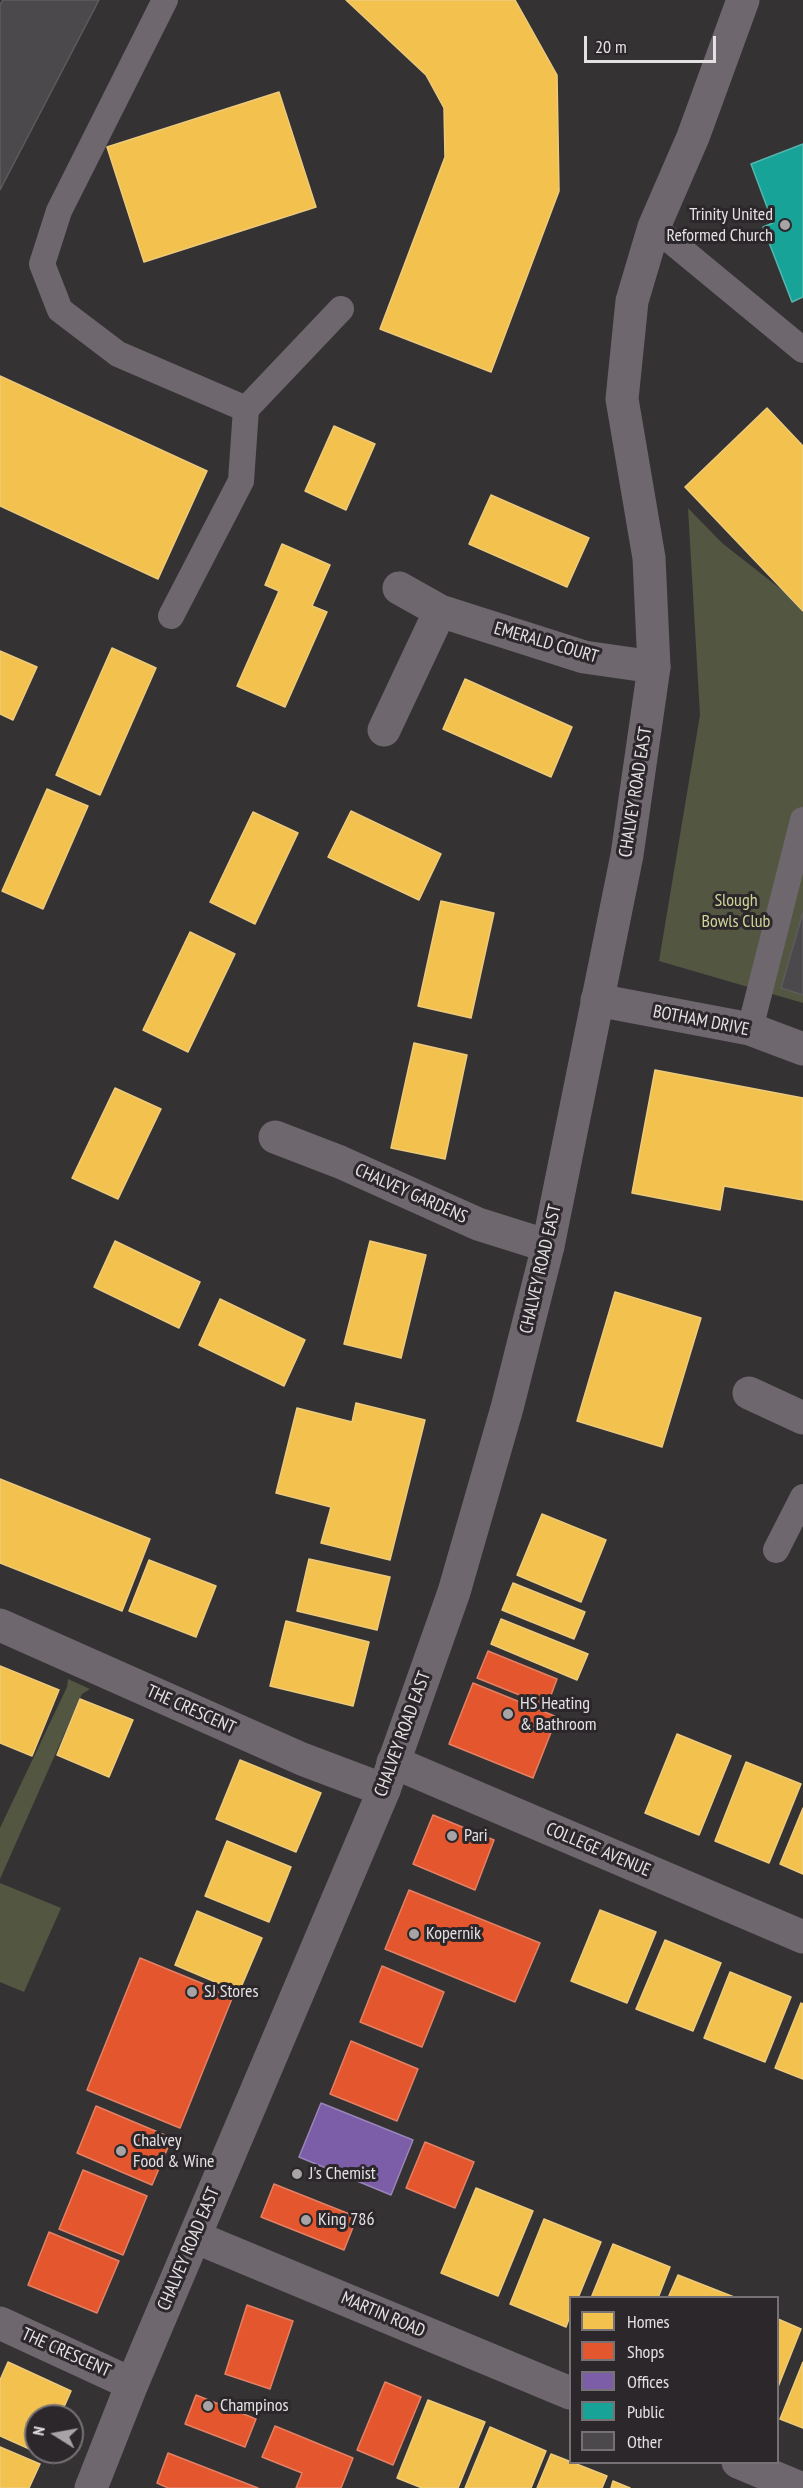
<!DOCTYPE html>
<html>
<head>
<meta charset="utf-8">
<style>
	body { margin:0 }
	#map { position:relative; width:803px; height:2488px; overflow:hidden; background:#353234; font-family:"PT Sans Narrow",sans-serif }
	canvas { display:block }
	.legend { position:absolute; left:569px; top:2296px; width:210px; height:168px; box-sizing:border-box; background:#2c272b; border:2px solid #767175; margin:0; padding:8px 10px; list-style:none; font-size:18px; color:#e4e1e3 }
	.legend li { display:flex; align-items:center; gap:12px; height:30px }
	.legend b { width:30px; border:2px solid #767175 }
	.north { position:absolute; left:24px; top:2404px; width:60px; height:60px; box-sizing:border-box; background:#2c272b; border:2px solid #767175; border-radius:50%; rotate:281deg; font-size:16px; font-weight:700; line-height:24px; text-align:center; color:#e4e1e3 }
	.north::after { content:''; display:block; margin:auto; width:21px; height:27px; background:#a7a4a6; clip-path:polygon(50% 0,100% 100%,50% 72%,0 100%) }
	.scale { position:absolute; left:584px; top:36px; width:132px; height:27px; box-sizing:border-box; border:3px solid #e4e1e3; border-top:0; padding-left:8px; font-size:18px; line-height:21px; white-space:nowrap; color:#e4e1e3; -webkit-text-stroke:4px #2c272b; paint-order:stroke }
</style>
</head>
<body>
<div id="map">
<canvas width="803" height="2488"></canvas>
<ul class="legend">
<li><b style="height:16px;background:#f2c14e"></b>Homes</li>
<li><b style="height:16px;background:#e4572e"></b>Shops</li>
<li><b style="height:16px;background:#7b5ea7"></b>Offices</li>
<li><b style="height:16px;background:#17a398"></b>Public</li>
<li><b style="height:16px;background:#4b494b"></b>Other</li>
</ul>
<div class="north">N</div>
<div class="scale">20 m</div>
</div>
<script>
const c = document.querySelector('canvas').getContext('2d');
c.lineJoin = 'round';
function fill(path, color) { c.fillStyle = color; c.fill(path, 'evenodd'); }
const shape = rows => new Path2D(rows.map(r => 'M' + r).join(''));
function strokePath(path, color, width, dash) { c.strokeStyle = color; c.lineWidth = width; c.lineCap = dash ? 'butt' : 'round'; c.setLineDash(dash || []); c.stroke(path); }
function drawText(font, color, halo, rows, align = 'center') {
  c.font = font + ' "PT Sans Narrow",sans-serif'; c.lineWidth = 6; c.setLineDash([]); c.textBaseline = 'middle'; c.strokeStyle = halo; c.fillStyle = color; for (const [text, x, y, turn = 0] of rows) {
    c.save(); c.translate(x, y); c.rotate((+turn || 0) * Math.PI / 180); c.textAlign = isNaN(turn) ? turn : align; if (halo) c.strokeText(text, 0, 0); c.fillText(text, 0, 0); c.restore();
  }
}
fill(shape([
	[688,508,722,543,782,590,803,598,803,1003,659,961,700,715],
	[68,1679,90,1689,82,1694,0,1879,0,1828,67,1687],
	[0,1883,61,1908,24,1992,0,1982]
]), '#535641');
const homes = shape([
	[346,0,515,0,557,75,559,191,491,372,380,329,445,157,444,108,426,75,346,0],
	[279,92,316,207,144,262,107,147,279,92],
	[0,376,207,471,158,579,0,506,0,376],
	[767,408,803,446,803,611,685,487,767,408],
	[334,426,375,444,346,510,305,491,334,426],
	[491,495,589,538,567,587,469,544,491,495],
	[282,544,330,565,312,606,327,612,285,707,237,686,279,591,265,585,282,544],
	[112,648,156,668,100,795,56,775,112,648],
	[0,651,37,667,13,720,0,714,0,651],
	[465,679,572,727,551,777,443,729,465,679],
	[47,789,88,806,43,909,2,891,47,789],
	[351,811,441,854,419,900,328,857,351,811],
	[253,812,298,833,255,924,210,902,253,812],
	[441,901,494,913,471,1018,418,1006,441,901],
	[190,932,235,954,188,1052,143,1030,190,932],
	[414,1043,467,1055,445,1159,391,1148,414,1043],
	[655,1070,803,1098,803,1200,724,1186,720,1210,632,1193,655,1070],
	[115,1088,161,1109,118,1199,72,1178,115,1088],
	[115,1241,200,1282,179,1328,94,1287,115,1241],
	[370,1241,426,1255,401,1358,344,1344,370,1241],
	[615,1292,701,1318,662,1447,577,1421,615,1292],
	[220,1299,305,1340,284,1386,199,1345,220,1299],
	[356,1403,425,1420,390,1560,321,1543,331,1507,276,1493,297,1408,352,1422,356,1403],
	[0,1479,150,1539,122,1611,0,1563,0,1479],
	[542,1514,606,1540,581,1602,517,1575,542,1514],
	[309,1559,390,1577,377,1630,297,1611,309,1559],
	[149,1560,216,1586,196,1637,129,1611,149,1560],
	[513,1583,585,1612,574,1639,502,1610,513,1583],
	[501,1619,588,1654,577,1680,491,1644,501,1619],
	[286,1621,369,1642,353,1706,270,1686,286,1621],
	[0,1666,59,1690,32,1756,0,1743,0,1666],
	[80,1699,133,1720,109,1777,57,1755,80,1699],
	[677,1734,731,1756,699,1835,645,1813,677,1734],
	[240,1760,321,1793,296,1852,216,1819,240,1760],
	[746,1762,801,1784,769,1863,715,1841,746,1762],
	[803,1808,803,1874,780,1864,803,1808],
	[227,1841,291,1867,269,1922,205,1896,227,1841],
	[600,1910,656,1932,627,2003,571,1981,600,1910],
	[197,1911,262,1938,239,1992,175,1965,197,1911],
	[665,1940,721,1963,693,2031,636,2009,665,1940],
	[730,1972,791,1997,765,2062,704,2038,730,1972],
	[801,2003,803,2004,803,2079,775,2068,801,2003],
	[476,2188,533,2211,498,2296,441,2273,476,2188],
	[544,2219,601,2242,578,2298,570,2298,570,2316,566,2327,510,2304,544,2219],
	[613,2244,670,2267,658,2298,591,2298,613,2244],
	[678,2275,734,2297,668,2298,678,2275],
	[778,2319,801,2329,778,2387,778,2319],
	[8,2362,71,2391,60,2416,36,2416,36,2452,44,2452,43,2455,0,2436,0,2380,8,2362],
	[803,2362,803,2428,780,2419,803,2362],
	[428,2400,485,2422,458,2488,422,2488,397,2478,428,2400],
	[490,2427,546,2451,531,2488,465,2488,490,2427],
	[0,2447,40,2464,29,2488,0,2488,0,2447],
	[551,2454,607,2476,602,2488,537,2488,551,2454],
	[613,2481,630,2488,611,2488,613,2481]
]);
fill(homes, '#f2c14e');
strokePath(homes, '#eecb7b', 1.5);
const shops = shape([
	[488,1651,557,1679,547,1706,477,1678,488,1651],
	[473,1683,557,1717,533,1778,449,1744,473,1683],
	[433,1815,494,1840,475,1890,413,1864,433,1815],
	[409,1890,540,1943,515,2002,385,1949,409,1890],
	[140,1958,233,1996,180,2128,87,2090,140,1958],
	[382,1966,444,1992,422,2047,360,2022,382,1966],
	[351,2041,418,2069,397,2121,330,2094,351,2041],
	[96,2106,172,2138,152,2185,77,2153,96,2106],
	[425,2142,474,2162,455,2208,406,2188,425,2142],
	[83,2170,147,2196,123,2255,59,2229,83,2170],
	[274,2184,357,2217,344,2250,261,2217,274,2184],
	[49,2232,119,2261,97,2313,28,2285,49,2232],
	[247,2305,293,2321,270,2389,225,2374,247,2305],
	[385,2382,421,2397,393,2465,357,2450,385,2382],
	[196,2395,256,2419,245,2447,185,2424,196,2395],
	[275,2426,353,2458,341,2488,296,2488,302,2473,262,2457,275,2426],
	[168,2453,258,2488,168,2488,157,2483,168,2453]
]);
fill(shops, '#e4572e');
strokePath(shops, '#e48064', 1.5);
const offices = shape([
	[321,2103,413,2140,391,2195,299,2157,321,2103]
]);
fill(offices, '#7b5ea7');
strokePath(offices, '#9a85b9', 1.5);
const public = shape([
	[803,144,803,297,792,302,763,227,773,223,751,164,803,144]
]);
fill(public, '#17a398');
strokePath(public, '#54b6ae', 1.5);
const building = shape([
	[3,0,99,0,0,190,0,5,3,0],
	[803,912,803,995,781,988,803,912]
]);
fill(building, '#4b494b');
strokePath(building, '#5e5b5d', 1.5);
strokePath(shape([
	[165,0,59,211,42,264,60,310,118,354,246,409],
	[654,227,803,350],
	[171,616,241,481,246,409,341,309],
	[750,1029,803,820],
	[776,1550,803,1497]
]), '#6f676e', 26);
strokePath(shape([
	[399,588,440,611,584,657,654,667],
	[384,730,440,611],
	[597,1000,750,1029,803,1049],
	[275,1137,340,1162,478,1224,548,1246],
	[749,1393,803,1418],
	[0,1625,302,1759,384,1790],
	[393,1762,803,1937],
	[195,2237,570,2393],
	[0,2323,132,2384],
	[738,2462,800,2488]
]), '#6f676e', 33);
strokePath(shape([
	[91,2488,132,2384,384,1790,454,1592,507,1408,548,1246,627,855,654,667,649,558,622,399,632,301,654,227,693,137,743,0]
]), '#6f676e', 33);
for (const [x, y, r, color] of [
	[785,225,6,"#a7a4a6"],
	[508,1714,6,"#a7a4a6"],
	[452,1836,6,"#a7a4a6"],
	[414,1934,6,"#a7a4a6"],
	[192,1992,6,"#a7a4a6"],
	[121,2151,6,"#a7a4a6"],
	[297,2174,6,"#a7a4a6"],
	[306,2220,6,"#a7a4a6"],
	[208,2406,6,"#a7a4a6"]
]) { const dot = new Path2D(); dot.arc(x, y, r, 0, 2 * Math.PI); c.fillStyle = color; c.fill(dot); strokePath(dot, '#2c272b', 2); }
drawText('18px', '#e4e1e3', '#2c272b', [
	["Trinity United",773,215,"right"],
	["Reformed Church",773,236,"right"],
	["HS Heating",520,1704],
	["& Bathroom",520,1725],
	["Pari",464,1836],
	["Kopernik",426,1934],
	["SJ Stores",204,1992],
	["Chalvey",133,2141],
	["Food & Wine",133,2162],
	["J's Chemist",309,2174],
	["King 786",318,2220],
	["Champinos",220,2406]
], 'left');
drawText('18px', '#e4e1e3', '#2c272b', [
	["EMERALD COURT",546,643,16],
	["CHALVEY ROAD EAST",636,792,-81],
	["BOTHAM DRIVE",701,1021,11],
	["CHALVEY GARDENS",411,1194,24],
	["CHALVEY ROAD EAST",541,1269,-77],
	["THE CRESCENT",191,1710,24],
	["CHALVEY ROAD EAST",403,1734,-70],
	["COLLEGE AVENUE",598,1850,23],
	["CHALVEY ROAD EAST",189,2249,-67],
	["MARTIN ROAD",383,2315,23],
	["THE CRESCENT",66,2353,24]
]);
drawText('18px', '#ced696', '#2c272b', [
	["Slough",736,901],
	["Bowls Club",736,922]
]);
</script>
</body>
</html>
